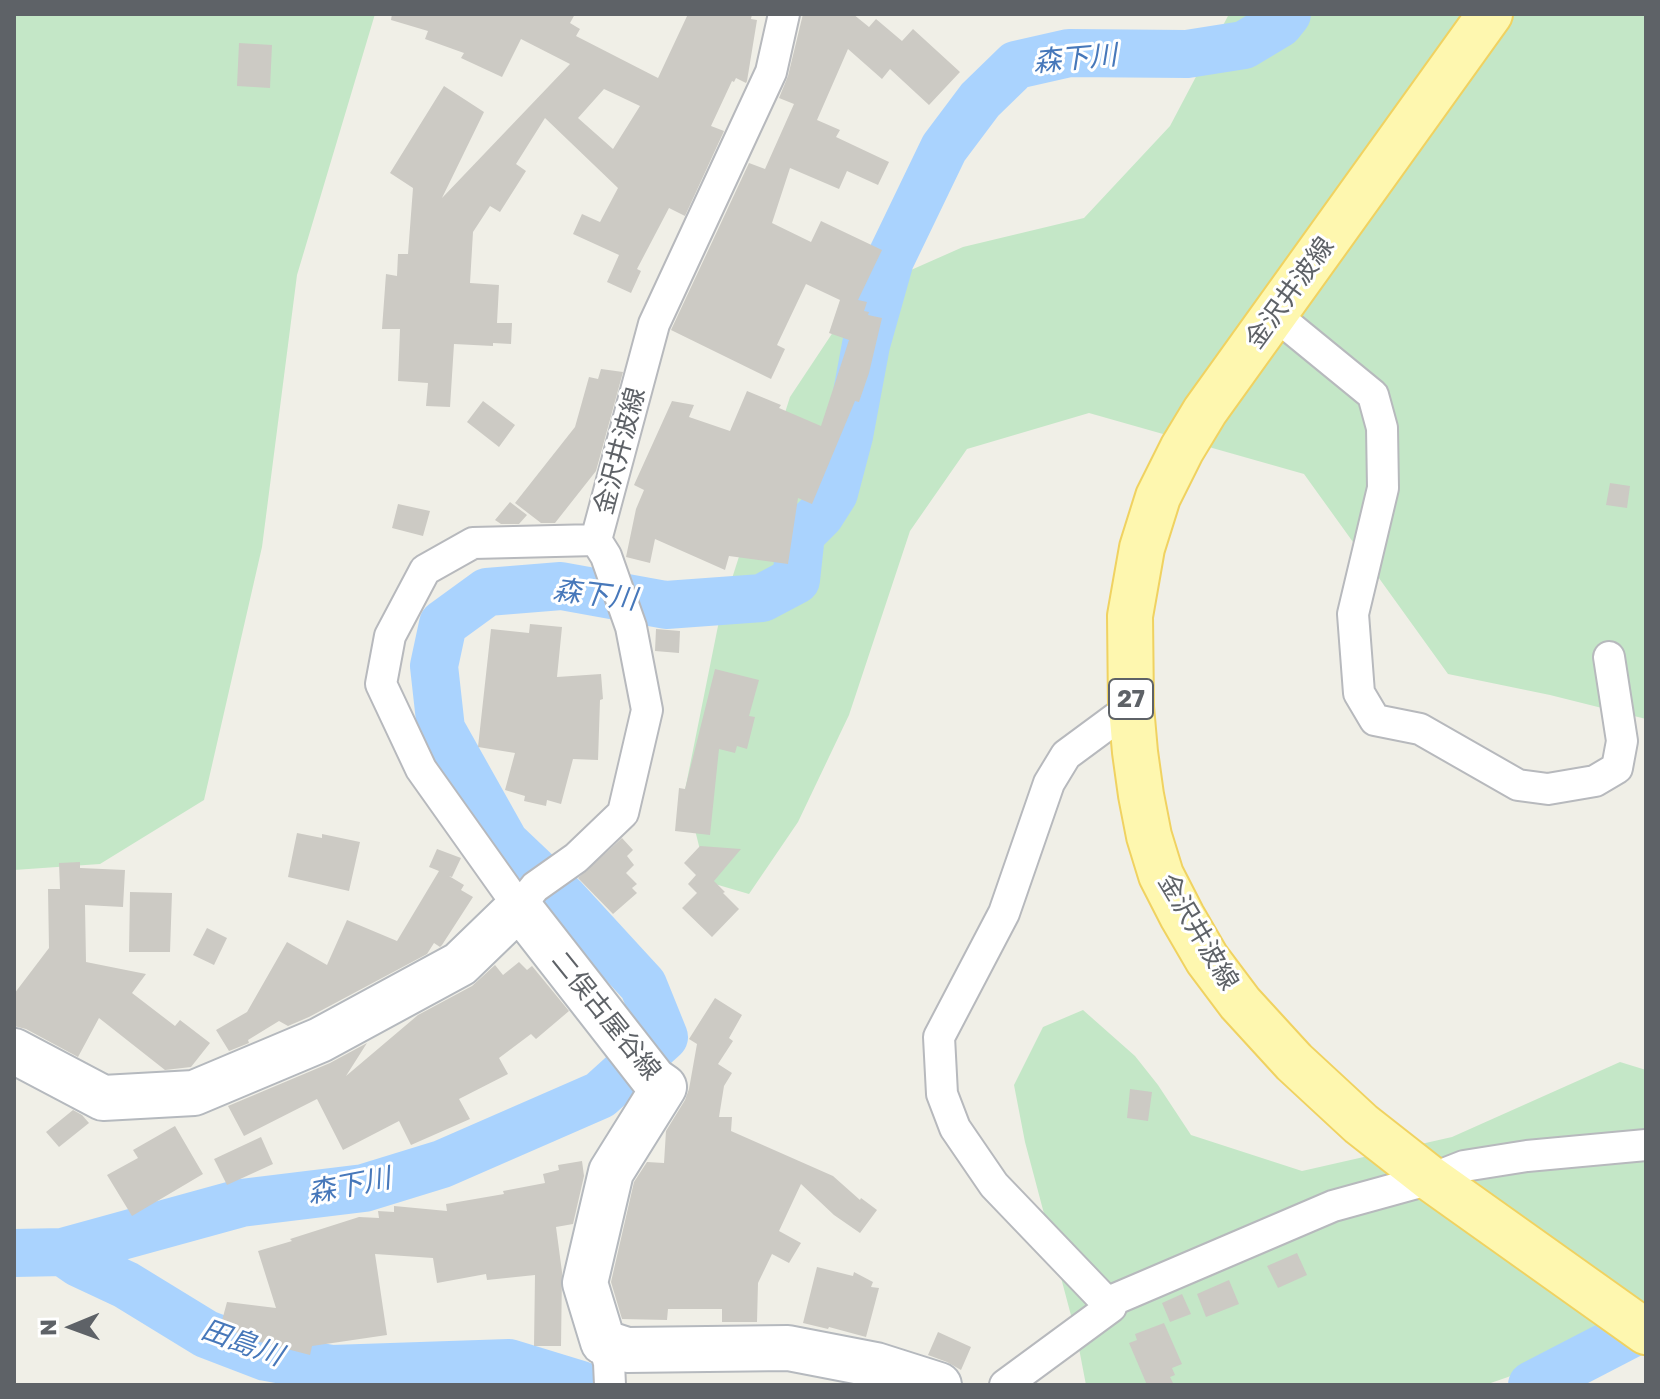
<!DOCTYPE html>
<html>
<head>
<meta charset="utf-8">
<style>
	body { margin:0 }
	#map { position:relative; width:1660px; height:1399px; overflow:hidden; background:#f0efe7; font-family:"Golos Text",sans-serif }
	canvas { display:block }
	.frame { position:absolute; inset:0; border:16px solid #5e6267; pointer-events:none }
	.north { position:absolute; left:32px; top:1287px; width:80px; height:80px; -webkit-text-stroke:6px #fff; paint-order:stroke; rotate:269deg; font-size:22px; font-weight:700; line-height:32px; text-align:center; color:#5e6267 }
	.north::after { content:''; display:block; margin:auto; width:28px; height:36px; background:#5e6267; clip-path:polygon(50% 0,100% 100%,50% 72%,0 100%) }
</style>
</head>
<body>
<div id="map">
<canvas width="1660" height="1399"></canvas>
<div class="frame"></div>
<div class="north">N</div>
</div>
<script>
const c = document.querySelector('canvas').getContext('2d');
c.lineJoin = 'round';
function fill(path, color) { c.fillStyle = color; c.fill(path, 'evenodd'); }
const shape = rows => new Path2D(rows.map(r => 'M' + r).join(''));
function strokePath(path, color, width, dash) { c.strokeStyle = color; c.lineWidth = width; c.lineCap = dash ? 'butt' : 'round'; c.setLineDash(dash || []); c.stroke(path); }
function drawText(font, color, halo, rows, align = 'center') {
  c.font = font + ' "Golos Text","Noto Sans JP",sans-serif'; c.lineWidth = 6; c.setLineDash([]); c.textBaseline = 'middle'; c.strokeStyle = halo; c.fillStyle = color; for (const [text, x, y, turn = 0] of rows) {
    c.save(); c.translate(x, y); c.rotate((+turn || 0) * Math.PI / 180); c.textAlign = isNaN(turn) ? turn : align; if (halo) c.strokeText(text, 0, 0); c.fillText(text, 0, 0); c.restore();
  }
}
fill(shape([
	[14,14,375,14,297,275,262,547,204,800,100,864,14,870],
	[1229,14,1646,14,1646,719,1550,695,1448,674,1304,474,1089,413,967,449,910,531,849,715,798,822,749,894,708,882,685,790,720,616,790,397,859,293,963,247,1084,218,1170,126],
	[1083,1010,1135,1056,1158,1085,1191,1135,1302,1171,1452,1137,1620,1062,1646,1070,1646,1329,1485,1385,1086,1385,1077,1338,1025,1142,1014,1085,1043,1027]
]), '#c4e7c7');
strokePath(shape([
	[63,1252,79,1263,126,1285,206,1334,266,1357,332,1369,509,1363,581,1385],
	[14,1253,63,1252,241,1203,364,1188,442,1164,600,1095,664,1037,643,985,564,899,505,843,441,729,434,666,443,624,487,592,561,586,666,605,762,598,796,580,801,534,820,515,834,493,849,436,866,345,890,260,944,148,980,100,1016,65,1069,53,1187,54,1244,45,1279,24,1287,14],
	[1532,1385,1646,1326]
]), '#aad3fe', 48);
fill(shape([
	[392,14,575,14,570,23,580,29,576,36,658,78,688,14,752,14,751,19,757,20,747,81,746,83,736,78,734,82,732,81,711,126,724,131,685,216,669,208,637,269,641,271,631,293,607,282,619,255,573,234,582,214,600,222,618,188,545,118,516,164,526,171,500,212,490,206,473,232,470,283,499,285,497,323,512,323,511,344,493,343,493,346,454,344,450,407,426,406,428,383,398,381,400,329,382,329,386,274,397,276,398,254,408,254,413,188,390,173,444,86,484,112,442,198,570,64,521,39,502,77,461,58,464,53,425,39,428,31,391,20],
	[604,89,640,106,613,149,578,118],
	[803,14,853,14,869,27,876,19,902,41,913,29,960,72,929,105,890,69,882,79,848,49,817,120,840,130,836,137,889,162,878,185,847,171,839,189,790,168,772,223,811,242,821,221,882,250,858,300,867,302,864,311,869,312,868,315,882,318,869,373,859,402,855,401,812,504,798,498,788,564,729,556,725,570,655,539,650,563,626,557,636,509,644,490,634,485,672,401,694,405,689,417,730,431,747,391,781,405,779,408,821,426,849,340,829,333,840,300,806,284,777,345,785,349,771,379,671,330,749,163,765,169,794,104,779,98,788,76],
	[239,43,272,45,270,88,237,86],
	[601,369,623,372,596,471,555,523,541,523,515,503,575,427,589,377,598,379],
	[483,401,515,425,499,447,467,422],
	[1610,483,1630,486,1627,508,1606,505],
	[510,502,527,515,519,524,501,524,495,520],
	[398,504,430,511,423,536,392,528],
	[530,624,562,627,557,677,601,674,603,699,600,700,598,760,573,759,561,804,547,800,546,806,524,801,525,796,505,790,515,753,478,747,491,629,529,633],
	[656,629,680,631,679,653,655,651],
	[715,669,759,680,749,716,755,717,747,749,737,746,735,753,719,749,710,835,675,831,679,788,685,789],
	[297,833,322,838,322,834,360,842,349,891,288,877],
	[622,838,633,850,627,856,634,865,626,873,637,884,632,888,637,893,613,914,578,878],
	[700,846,741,849,714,881,725,892,723,893,739,909,712,937,682,908,697,893,688,884,696,875,684,863],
	[437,849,461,858,452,877,449,876,464,885,461,890,473,897,442,945,440,947,434,943,427,954,309,1017,288,1026,279,1021,248,1040,249,1043,229,1051,216,1030,247,1012,287,942,327,965,347,920,397,941,439,871,429,867],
	[80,862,80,868,125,870,123,907,85,905,86,962,146,974,132,993,175,1026,180,1020,210,1043,191,1067,165,1070,99,1018,78,1057,26,1029,14,1026,14,994,49,948,48,889,60,889,59,863],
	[130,892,172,893,170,952,129,952],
	[207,928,227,938,214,965,193,955],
	[519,962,527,970,532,966,569,1011,536,1039,531,1034,499,1058,508,1074,459,1099,470,1119,411,1145,399,1121,343,1150,317,1099,244,1136,228,1106,330,1063,367,1043,346,1076,418,1015,472,986,495,965,503,975],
	[715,998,742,1015,729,1038,733,1041,718,1064,732,1073,724,1086,719,1117,732,1117,731,1131,833,1176,860,1200,861,1198,877,1210,860,1233,834,1215,801,1184,779,1231,801,1243,789,1263,772,1254,758,1283,757,1322,722,1322,722,1309,668,1309,667,1320,622,1319,611,1282,634,1182,647,1162,664,1163,666,1131,685,1100,689,1089,697,1044,689,1039],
	[1130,1089,1152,1092,1148,1121,1127,1118],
	[73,1110,82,1115,89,1123,59,1147,46,1132],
	[175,1126,203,1174,132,1216,107,1175,138,1158,133,1150],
	[261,1137,273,1164,227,1185,214,1159],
	[582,1161,584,1176,573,1224,556,1227,562,1272,561,1346,534,1346,535,1275,487,1280,486,1274,437,1283,433,1258,375,1254,387,1335,312,1346,310,1355,237,1336,238,1333,220,1328,227,1302,276,1308,258,1251,292,1241,290,1239,359,1217,379,1218,378,1211,394,1212,394,1206,447,1211,446,1204,504,1194,503,1191,545,1183,543,1174,559,1170,558,1165],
	[1297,1253,1307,1275,1278,1288,1267,1266],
	[817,1267,853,1276,854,1272,873,1282,871,1287,879,1288,866,1337,829,1327,828,1329,803,1323],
	[1229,1280,1239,1304,1206,1317,1197,1294],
	[1182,1294,1191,1314,1170,1322,1162,1303],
	[1164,1323,1182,1364,1172,1368,1175,1375,1170,1377,1174,1385,1147,1385,1129,1343,1137,1340,1135,1334],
	[938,1332,971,1347,961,1370,947,1362,928,1355]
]), '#cccac4');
const street = shape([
	[1274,314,1373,395,1382,428,1383,488,1353,614,1359,693,1375,720,1420,729,1518,785,1548,789,1595,781,1617,768,1622,741,1609,657],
	[596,540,473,543,425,570,390,636,381,684,421,769,519,907,535,887,576,858,623,813,647,710,631,627,606,556,596,540,654,324,771,72,784,14],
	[1106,1303,1333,1206,1431,1179,1464,1166,1527,1156,1646,1145],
	[603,1342,609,1363,610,1385],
	[1005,1385,1111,1307,994,1185,955,1128,942,1094,939,1037,1004,913,1049,783,1066,755,1131,707]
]);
const secondary = shape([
	[14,1051,103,1098,194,1093,320,1040,460,964,519,907,654,1080,664,1087,611,1172,585,1283,603,1342,627,1350,788,1348,876,1365,939,1385]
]);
const primary = shape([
	[1490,14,1205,411,1182,449,1158,497,1142,548,1130,616,1131,707,1135,752,1141,795,1149,836,1161,875,1182,916,1207,959,1240,1003,1294,1062,1361,1124,1431,1179,1646,1332]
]);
strokePath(street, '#b7b9bd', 34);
strokePath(secondary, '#b5b9be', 48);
strokePath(primary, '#f0d261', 48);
strokePath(street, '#fff', 30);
strokePath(secondary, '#fff', 44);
strokePath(primary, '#fef7af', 44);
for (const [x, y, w] of [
	[1131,699,44]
]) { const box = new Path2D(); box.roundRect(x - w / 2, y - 20, w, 40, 6); c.fillStyle = '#fff'; c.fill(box); strokePath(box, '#5e6267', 2); }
drawText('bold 24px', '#5e6267', null, [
	["27",1131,699]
]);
drawText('26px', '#5e6267', '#fff', [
	["金沢井波線",1290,293,-54],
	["金沢井波線",620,451,-75],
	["金沢井波線",1198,932,59],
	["二俣古屋谷線",606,1016,51]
]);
drawText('italic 28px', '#4778ba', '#fff', [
	["森下川",1075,59,-5],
	["森下川",595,595,7],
	["森下川",349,1186,-11],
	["田島川",242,1343,20]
]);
</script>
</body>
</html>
